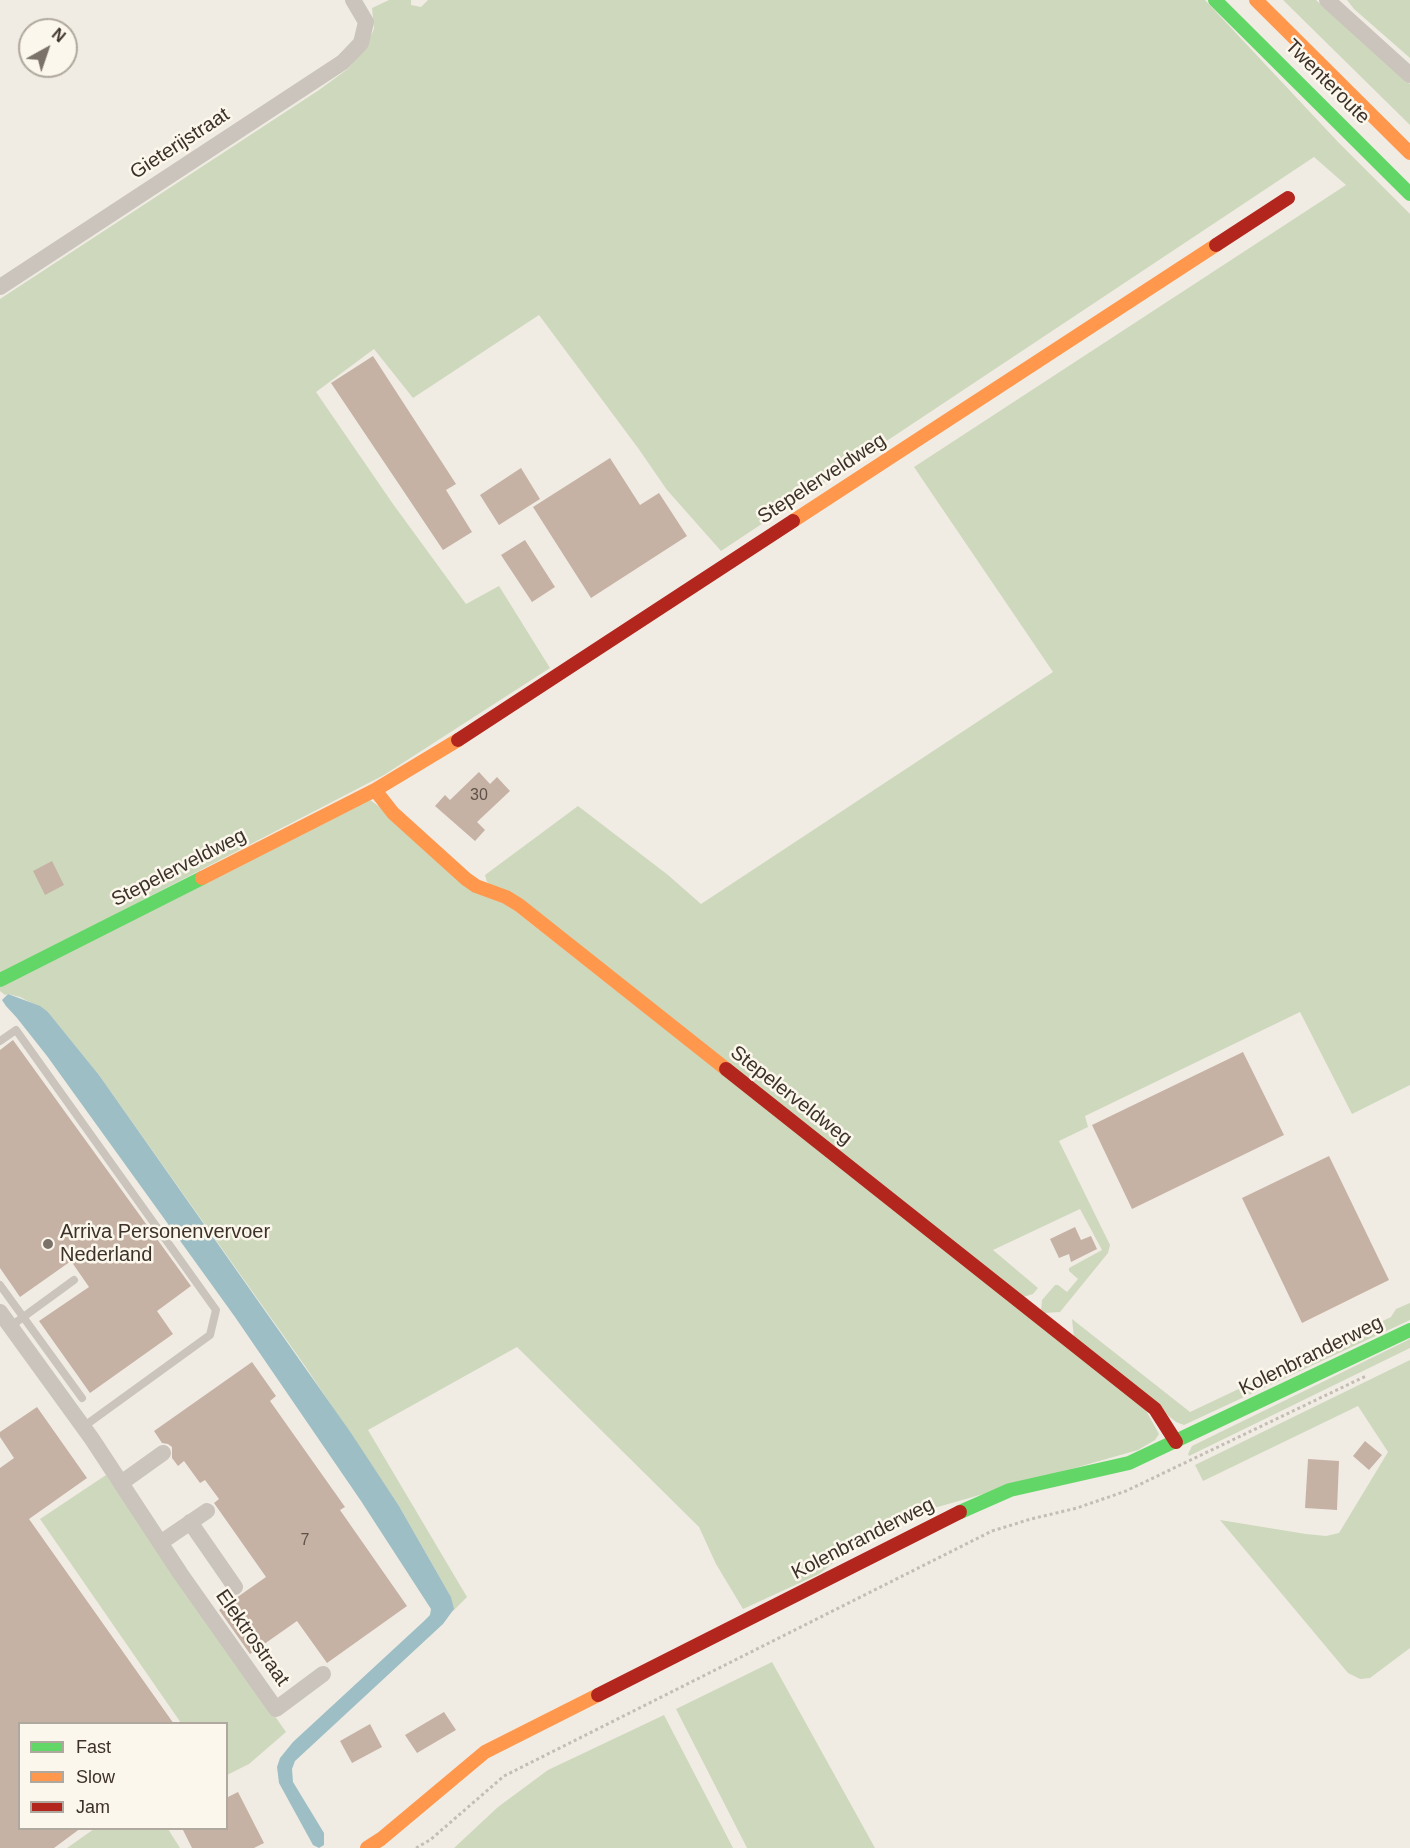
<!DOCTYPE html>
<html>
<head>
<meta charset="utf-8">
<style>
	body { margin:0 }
	#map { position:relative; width:1410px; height:1848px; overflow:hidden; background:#f0ece4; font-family:Helvetica,sans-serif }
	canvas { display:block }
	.legend { position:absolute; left:18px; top:1722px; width:210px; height:108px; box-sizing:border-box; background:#fcf7ec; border:2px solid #afa89e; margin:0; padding:8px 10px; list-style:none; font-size:18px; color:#3c3229 }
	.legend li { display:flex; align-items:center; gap:12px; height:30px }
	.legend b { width:30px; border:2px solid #afa89e }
	.north { position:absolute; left:18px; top:18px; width:60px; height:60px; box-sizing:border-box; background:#fcf7ec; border:2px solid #afa89e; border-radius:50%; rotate:40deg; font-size:16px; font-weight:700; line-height:24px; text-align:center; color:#3c3229 }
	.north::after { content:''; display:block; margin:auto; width:21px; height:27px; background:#7b736a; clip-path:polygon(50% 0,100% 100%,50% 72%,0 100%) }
</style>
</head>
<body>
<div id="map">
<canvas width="1410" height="1848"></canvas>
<ul class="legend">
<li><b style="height:8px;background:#63d668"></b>Fast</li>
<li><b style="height:8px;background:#ff974d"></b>Slow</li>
<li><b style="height:8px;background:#b3261e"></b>Jam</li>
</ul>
<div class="north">N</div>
</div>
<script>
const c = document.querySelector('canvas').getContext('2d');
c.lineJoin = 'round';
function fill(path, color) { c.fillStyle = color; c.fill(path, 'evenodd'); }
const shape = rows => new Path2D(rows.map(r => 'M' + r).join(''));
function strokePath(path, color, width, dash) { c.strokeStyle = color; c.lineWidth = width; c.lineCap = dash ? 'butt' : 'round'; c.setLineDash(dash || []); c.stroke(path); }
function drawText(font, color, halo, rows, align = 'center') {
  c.font = font + ' Helvetica,sans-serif'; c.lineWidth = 5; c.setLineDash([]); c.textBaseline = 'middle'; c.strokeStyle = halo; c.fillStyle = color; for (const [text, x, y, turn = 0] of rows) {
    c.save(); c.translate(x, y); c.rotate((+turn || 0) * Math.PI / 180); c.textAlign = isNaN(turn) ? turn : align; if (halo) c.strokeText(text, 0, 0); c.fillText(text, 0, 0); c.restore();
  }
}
fill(shape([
	[389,0,411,0,411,5,421,7,428,0,1205,0,1338,142,1410,214,1410,1085,1352,1114,1300,1012,1085,1116,1088,1127,1059,1141,1110,1245,1108,1253,1060,1312,1044,1313,1041,1311,1042,1300,1055,1285,1058,1285,1067,1292,1078,1279,1069,1271,1069,1268,1102,1250,1080,1209,993,1250,1038,1288,1033,1294,1023,1297,487,882,485,875,578,806,668,875,701,904,1053,672,914,467,1346,185,1314,157,721,551,667,490,638,448,539,315,413,398,374,349,316,392,393,504,466,604,499,586,550,668,384,775,0,974,0,299,319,90,349,68,367,44,374,29,372,8],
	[1283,0,1316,0,1410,84,1410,125],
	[1347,0,1410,0,1410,58,1354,9],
	[369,799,505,903,1144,1407,1159,1434,1155,1440,1138,1450,927,1510,858,1544,819,1574,743,1609,716,1564,699,1527,517,1347,368,1430,467,1597,453,1611,451,1597,399,1506,305,1366,99,1075,48,1012,20,997,8,994,5,995,0,991,0,985],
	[1410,1303,1410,1320,1184,1425,1176,1422,1074,1338,1072,1319,1190,1412,1391,1317,1396,1309],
	[1410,1339,1410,1348,1189,1456,1188,1454,1192,1446],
	[1410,1360,1410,1648,1370,1678,1360,1679,1348,1673,1220,1520,1306,1534,1326,1536,1339,1533,1388,1452,1358,1406,1203,1481,1195,1465],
	[106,1475,286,1732,249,1764,227,1775,226,1724,181,1723,40,1519],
	[772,1662,875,1848,747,1848,676,1709],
	[664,1715,733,1848,454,1848,498,1807,548,1770],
	[94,1829,168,1829,180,1848,67,1848]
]), '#ced8bc');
fill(shape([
	[8,994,40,1006,48,1012,99,1075,351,1433,399,1506,451,1597,454,1609,443,1624,295,1761,292,1769,293,1782,324,1833,324,1845,319,1848,313,1845,279,1783,277,1767,280,1758,293,1742,423,1622,430,1615,431,1609,361,1501,235,1317,47,1056,17,1018,6,1006,2,1000]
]), '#9dbec4');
fill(shape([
	[373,356,456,484,446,490,472,532,443,550,331,383],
	[610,458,640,505,659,493,687,536,591,598,533,507],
	[521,468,540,499,499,525,480,495],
	[525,540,555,587,532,602,501,555],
	[479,772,490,784,497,777,510,791,477,822,485,830,475,841,435,806,445,795,450,800],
	[52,861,64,885,45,895,33,871],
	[13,1040,191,1286,157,1311,173,1334,90,1393,39,1321,89,1287,71,1261,20,1297,0,1268,0,1050],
	[1243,1052,1284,1135,1132,1209,1092,1125],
	[1329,1156,1389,1280,1302,1323,1242,1198],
	[1075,1227,1081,1240,1091,1236,1097,1249,1071,1262,1069,1254,1059,1258,1050,1239],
	[252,1362,276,1396,270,1401,345,1507,340,1510,407,1606,327,1663,297,1621,250,1654,219,1610,266,1577,214,1503,219,1499,205,1480,200,1483,184,1461,178,1466,172,1458,172,1447,168,1444,162,1443,154,1431],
	[37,1407,87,1478,29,1519,174,1724,20,1724,20,1828,81,1828,54,1848,0,1848,0,1468,14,1458,0,1437,0,1432],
	[1365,1441,1382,1455,1369,1470,1353,1456],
	[1308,1459,1339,1461,1337,1510,1305,1508],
	[444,1712,456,1730,417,1753,405,1735],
	[370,1724,382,1747,352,1763,340,1741],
	[238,1792,264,1843,254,1848,192,1848,182,1828,226,1828,226,1798]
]), '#c6b2a4');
strokePath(shape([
	[416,1848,430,1840,504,1776,992,1531,1031,1519,1077,1508,1126,1491,1366,1376]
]), '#c3bdb4', 3, [3, 3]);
strokePath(shape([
	[0,1041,16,1030,216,1310,210,1335,83,1427],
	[0,1285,82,1398],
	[11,1326,74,1280]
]), '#cac4bc', 8);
strokePath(shape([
	[1327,0,1410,75],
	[0,287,343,62,361,43,366,22,353,0],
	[0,1312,92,1439,180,1573,276,1709,323,1674],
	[121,1483,163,1453],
	[190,1522,235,1587],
	[160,1543,207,1511]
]), '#cac4bc', 16);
strokePath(shape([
	[1215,0,1410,194],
	[0,980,202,878],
	[960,1512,1010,1490,1129,1463,1410,1330]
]), '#63d668', 14);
strokePath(shape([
	[1256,0,1410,153],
	[793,521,1216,245],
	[375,790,393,813,466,879,476,886,506,897,519,905,726,1069],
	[202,878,375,790,458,740],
	[367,1848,381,1839,485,1752,598,1695]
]), '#ff974d', 14);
strokePath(shape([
	[1216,245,1288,198],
	[458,740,793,521],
	[726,1069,1155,1409,1176,1442],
	[598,1695,960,1512]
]), '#b3261e', 14);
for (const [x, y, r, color] of [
	[48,1244,6,"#7b736a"]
]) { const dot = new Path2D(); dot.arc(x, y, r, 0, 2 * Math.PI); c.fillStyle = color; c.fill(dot); strokePath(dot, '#fcf7ec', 2); }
drawText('16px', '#5e5248', null, [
	["30",479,796],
	["7",305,1541]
]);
drawText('20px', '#3c3229', '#fcf7ec', [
	["Twenteroute",1327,82,45],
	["Gieterijstraat",180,144,-33],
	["Stepelerveldweg",822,479,-33],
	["Stepelerveldweg",179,868,-27],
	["Stepelerveldweg",791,1096,38],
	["Kolenbranderweg",1311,1356,-26],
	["Kolenbranderweg",863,1539,-27],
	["Elektrostraat",252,1638,55]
]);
drawText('20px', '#3c3229', '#fcf7ec', [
	["Arriva Personenvervoer",60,1232],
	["Nederland",60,1255]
], 'left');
</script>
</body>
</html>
